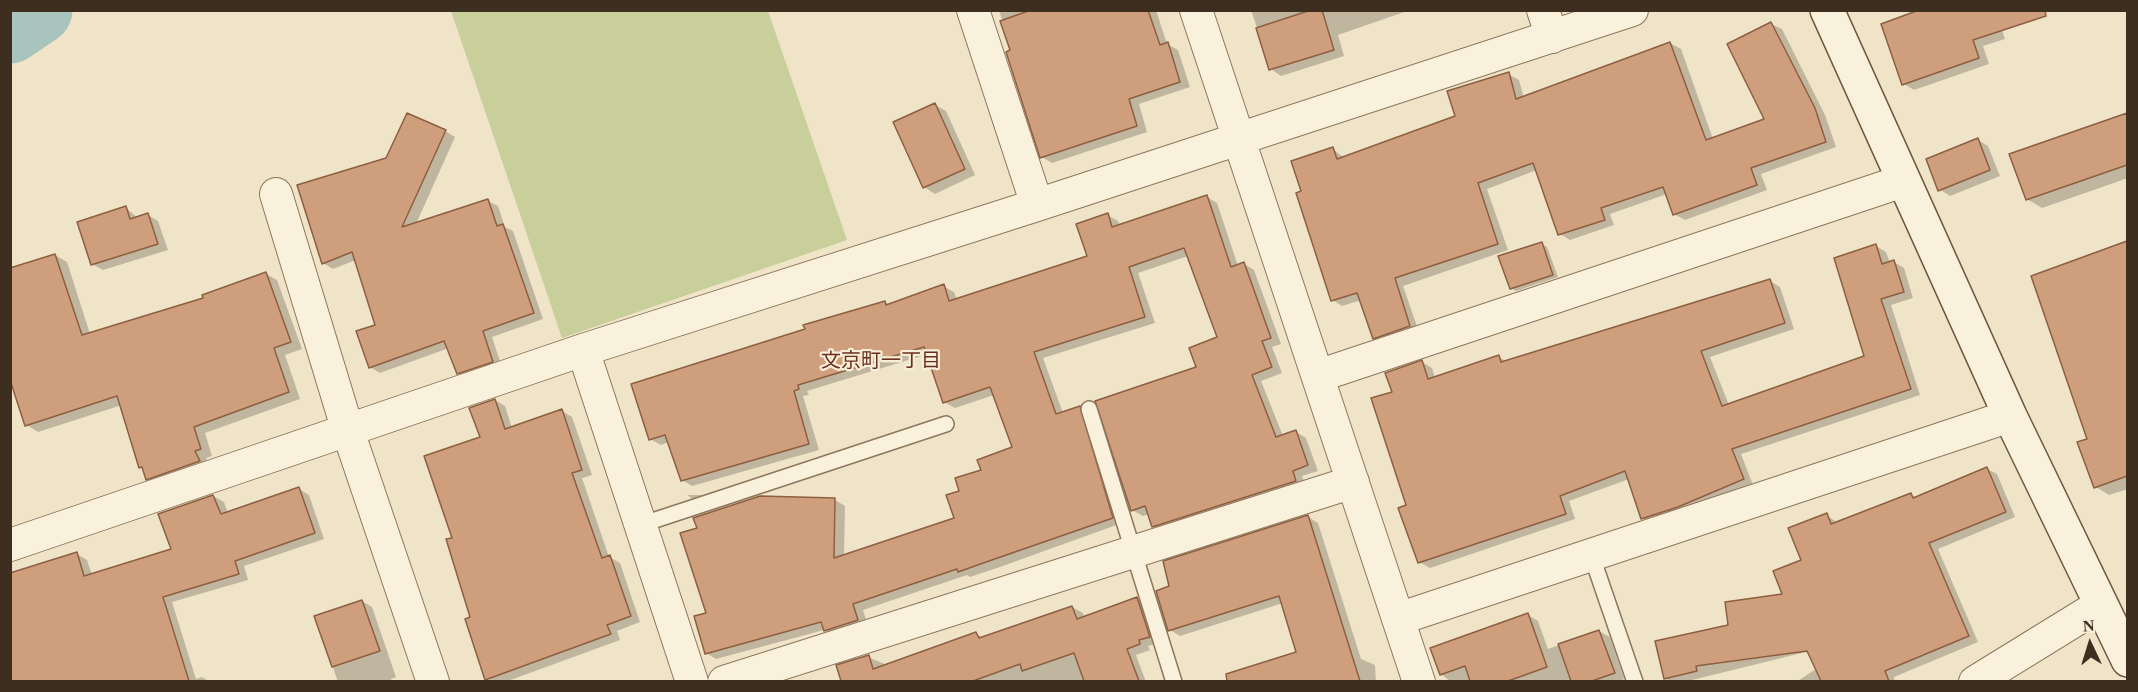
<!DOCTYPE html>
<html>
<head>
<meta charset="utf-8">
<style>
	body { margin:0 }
	#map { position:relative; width:2138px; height:692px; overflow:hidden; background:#f0e4c8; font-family:"Times New Roman",serif }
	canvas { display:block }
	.frame { position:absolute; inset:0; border:12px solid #3d2e20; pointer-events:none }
	.north { position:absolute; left:2060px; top:614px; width:60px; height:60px; -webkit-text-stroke:4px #f7eed8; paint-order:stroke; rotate:356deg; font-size:16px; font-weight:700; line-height:24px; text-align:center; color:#3d2e20 }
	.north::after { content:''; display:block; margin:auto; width:21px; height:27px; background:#3d2e20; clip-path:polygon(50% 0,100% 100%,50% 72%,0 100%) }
</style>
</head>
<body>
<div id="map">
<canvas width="2138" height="692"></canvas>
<div class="frame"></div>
<div class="north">N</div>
</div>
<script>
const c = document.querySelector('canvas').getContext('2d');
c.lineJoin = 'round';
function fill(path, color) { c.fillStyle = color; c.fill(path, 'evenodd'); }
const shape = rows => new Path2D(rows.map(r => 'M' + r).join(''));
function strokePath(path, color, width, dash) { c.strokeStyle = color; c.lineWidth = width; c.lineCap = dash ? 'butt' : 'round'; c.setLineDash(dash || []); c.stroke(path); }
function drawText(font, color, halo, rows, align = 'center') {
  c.font = font + ' "Times New Roman","Noto Sans JP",serif'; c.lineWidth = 4.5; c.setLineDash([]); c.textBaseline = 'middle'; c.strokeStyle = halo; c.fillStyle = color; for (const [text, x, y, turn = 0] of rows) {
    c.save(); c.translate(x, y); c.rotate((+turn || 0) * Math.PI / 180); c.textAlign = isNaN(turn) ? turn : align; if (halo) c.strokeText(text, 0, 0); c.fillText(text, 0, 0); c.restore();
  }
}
fill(shape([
	[451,11,768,11,847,240,562,338]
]), '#c9cf9b');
fill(shape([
	[999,10,1156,10,1167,44,1178,50,1190,87,1139,104,1147,132,1052,163,1042,157],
	[1251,10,1410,10,1338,35,1344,56,1281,76,1271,69],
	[1995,10,2005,39,1983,46,1989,64,1914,90,1904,84],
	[1771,24,1782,29,1825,115,1836,147,1761,174,1767,190,1685,220,1674,214,1667,194,1610,214,1614,225,1570,240,1560,234,1537,170,1487,189,1508,250,1403,286,1419,332,1384,344,1374,338,1361,300,1342,306,1332,300,1303,192,1333,149,1344,158,1456,117,1508,74,1519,80,1524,98,1670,43,1681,49,1713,139,1766,120],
	[935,105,946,111,975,175,935,194,924,187],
	[2128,115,2128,178,2042,208,2027,199,2011,155],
	[445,131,455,137,416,224,488,201,498,206,505,227,513,231,543,319,492,337,502,367,468,379,458,373,449,348,380,373,370,367,377,326,356,260,333,269,323,263,387,159],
	[1978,140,1988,146,2000,176,1950,196,1939,189],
	[1207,197,1217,203,1238,266,1244,264,1254,270,1281,344,1272,347,1282,373,1261,381,1283,436,1296,432,1306,438,1318,471,1302,476,1306,487,1163,532,1153,526,1149,514,1143,516,1132,510,1198,368,1218,338,1188,256,1138,273,1155,323,1043,358,1063,413,1080,408,1090,414,1122,523,1000,567,970,577,967,575,863,610,868,626,836,636,824,630,716,659,706,653,708,614,835,500,845,506,844,556,955,519,961,492,982,471,1014,448,994,395,955,408,944,402,928,354,807,391,809,395,803,396,819,450,692,486,682,480,669,442,661,445,650,439,806,330,885,302,890,305,943,286,954,292,957,300,1089,257,1107,215,1118,221,1120,226],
	[126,208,138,218,148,215,158,221,168,250,103,270,92,264],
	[2128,242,2128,489,2109,495,2096,487,2089,439,2033,277],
	[1542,244,1547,247,1558,277,1516,291,1511,288],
	[1876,246,1886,252,1890,263,1894,262,1904,268,1913,298,1891,305,1920,395,1741,454,1753,485,1653,524,1643,518,1629,479,1569,501,1575,519,1430,568,1419,562,1407,506,1393,393,1422,362,1432,368,1435,378,1499,357,1507,362,1770,281,1780,287,1794,329,1710,357,1729,405,1866,357],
	[55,255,67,262,90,334,205,299,266,274,277,280,302,349,285,355,300,399,205,433,212,456,206,458,211,468,159,485,148,479,144,469,141,467,122,405,38,432,27,425],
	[495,400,505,406,512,428,562,411,572,417,592,475,582,478,609,557,620,563,640,622,617,631,620,640,505,682,486,679,454,538,482,438],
	[1987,469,1997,474,2015,517,1938,549,1978,642,1894,677,1895,682,1796,682,1863,638,1684,682,1671,682,1665,678,1729,626,1784,595,1826,515,1838,523,1910,495,1917,498],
	[299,489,309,495,324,539,244,566,248,580,172,602,196,679,202,677,210,682,10,682,10,597,77,554,87,560,92,575,172,549,213,496,224,502,228,513],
	[687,495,703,495,711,500,699,504],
	[1308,517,1318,523,1361,659,1375,665,1376,682,1284,682,1259,666,1298,653,1283,603,1180,636,1170,630],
	[1137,599,1148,605,1159,643,1148,646,1150,650,1136,655,1146,682,843,682,838,666,868,657,887,665,976,634,984,638,1072,607,1083,613,1084,618],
	[362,601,372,607,396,677,391,679,392,682,338,682,316,617],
	[1528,615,1538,621,1548,649,1599,631,1610,637,1624,679,1618,682,1451,682,1441,674]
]), '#0003');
strokePath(shape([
	[10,29,38,10]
]), '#a9c4bc', 69);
const building = shape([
	[1031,10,1148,10,1160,45,1168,42,1180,82,1129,99,1137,126,1040,158,1006,52,1010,50,1000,21,1031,10],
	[1311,10,1322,10,1334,50,1269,70,1256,28,1311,10],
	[1919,10,2045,10,2046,16,1973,40,1979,58,1902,85,1881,24,1919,10],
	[1771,22,1815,108,1826,142,1751,168,1757,185,1673,215,1663,187,1601,208,1605,220,1558,235,1533,163,1478,183,1498,244,1395,278,1410,326,1373,339,1357,293,1331,301,1296,193,1301,191,1291,161,1333,147,1337,159,1455,116,1447,91,1509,72,1516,99,1670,42,1706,140,1764,119,1727,44,1771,22],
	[935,103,965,169,923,188,893,122,935,103],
	[407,113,446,130,402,227,488,199,497,226,503,224,534,313,483,331,493,362,457,374,444,341,369,368,356,331,375,325,352,252,322,264,297,185,386,158,407,113],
	[2127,113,2127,165,2026,200,2009,154,2127,113],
	[1978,138,1990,170,1938,191,1926,159,1978,138],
	[1207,195,1231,267,1244,262,1271,338,1262,341,1272,367,1252,375,1276,437,1296,430,1308,465,1293,471,1296,481,1152,527,1145,506,1131,511,1095,401,1196,367,1189,348,1217,337,1184,248,1129,267,1145,317,1034,352,1056,414,1080,406,1113,518,989,561,958,572,957,569,853,604,858,620,824,631,821,622,705,654,694,616,706,613,680,533,697,528,693,518,760,496,835,498,834,558,954,518,946,495,959,491,955,478,981,470,977,460,1012,447,990,387,943,403,924,347,798,385,799,389,794,391,809,444,681,481,665,435,649,440,631,384,805,329,803,325,885,301,886,305,944,284,949,301,1087,256,1076,224,1108,213,1112,227,1207,195],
	[126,206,130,219,148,213,158,244,91,265,77,222,126,206],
	[2127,241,2127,476,2094,488,2077,442,2087,439,2031,276,2127,241],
	[1542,242,1553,275,1510,289,1498,256,1542,242],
	[1876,244,1882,264,1894,260,1904,292,1881,299,1911,389,1732,449,1744,479,1678,507,1641,519,1625,471,1560,496,1566,514,1418,563,1398,508,1406,505,1371,398,1392,392,1385,373,1422,360,1428,379,1499,355,1501,362,1770,279,1785,323,1701,351,1722,406,1864,356,1834,258,1876,244],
	[55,254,82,335,203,298,202,295,266,272,291,342,274,348,289,392,194,427,201,449,195,451,200,461,146,480,142,467,139,468,117,396,25,426,10,380,10,268,55,254],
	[495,399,505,429,562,409,582,470,572,473,602,558,610,555,631,616,607,625,611,634,485,680,465,619,470,617,446,539,452,538,424,456,480,437,469,408,495,399],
	[1987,467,2006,512,1929,543,1969,636,1885,671,1889,681,1821,681,1807,651,1696,666,1697,671,1664,679,1655,641,1728,625,1725,602,1782,594,1773,571,1801,560,1788,528,1827,513,1831,524,1911,493,1913,498,1987,467],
	[299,487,315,533,235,561,239,574,163,597,189,681,10,681,10,573,77,552,84,576,171,549,158,514,213,495,221,514,299,487],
	[1308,515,1360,681,1227,681,1226,674,1296,652,1279,596,1168,631,1156,591,1169,586,1163,561,1308,515],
	[1137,597,1150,637,1139,640,1140,644,1127,649,1139,681,1084,681,1074,653,1022,671,1020,664,973,681,841,681,836,665,869,655,873,669,976,632,979,638,1072,606,1077,619,1137,597],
	[362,600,380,651,332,667,314,616,362,600],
	[1528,613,1547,667,1508,681,1470,681,1465,666,1440,675,1430,648,1528,613],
	[1599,630,1615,673,1592,681,1571,681,1558,644,1599,630]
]);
fill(building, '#cf9f7d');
strokePath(building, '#8d5f41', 1.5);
const lane = shape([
	[1089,409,1174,682],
	[640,525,946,424],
	[1591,554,1635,682]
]);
const street = shape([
	[973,10,1037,205],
	[1196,10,1419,682],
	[1543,10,1552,37],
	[276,194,348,431,433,682],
	[583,350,692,682],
	[1318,376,1903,181],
	[10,545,583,350,1037,205,1632,10],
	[1398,619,2010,416],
	[724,682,1353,482],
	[1975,682,2100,605]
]);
const secondary = shape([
	[1827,10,2010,416,2128,660]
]);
strokePath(lane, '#8d765c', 18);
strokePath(street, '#8d765c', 34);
strokePath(secondary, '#6f573f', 36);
strokePath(lane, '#faf1dc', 15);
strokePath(street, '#faf1dc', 32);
strokePath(secondary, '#faf1dc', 33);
drawText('20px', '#6b2e1e', '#f7eed8', [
	["文京町一丁目",881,362]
]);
</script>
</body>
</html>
